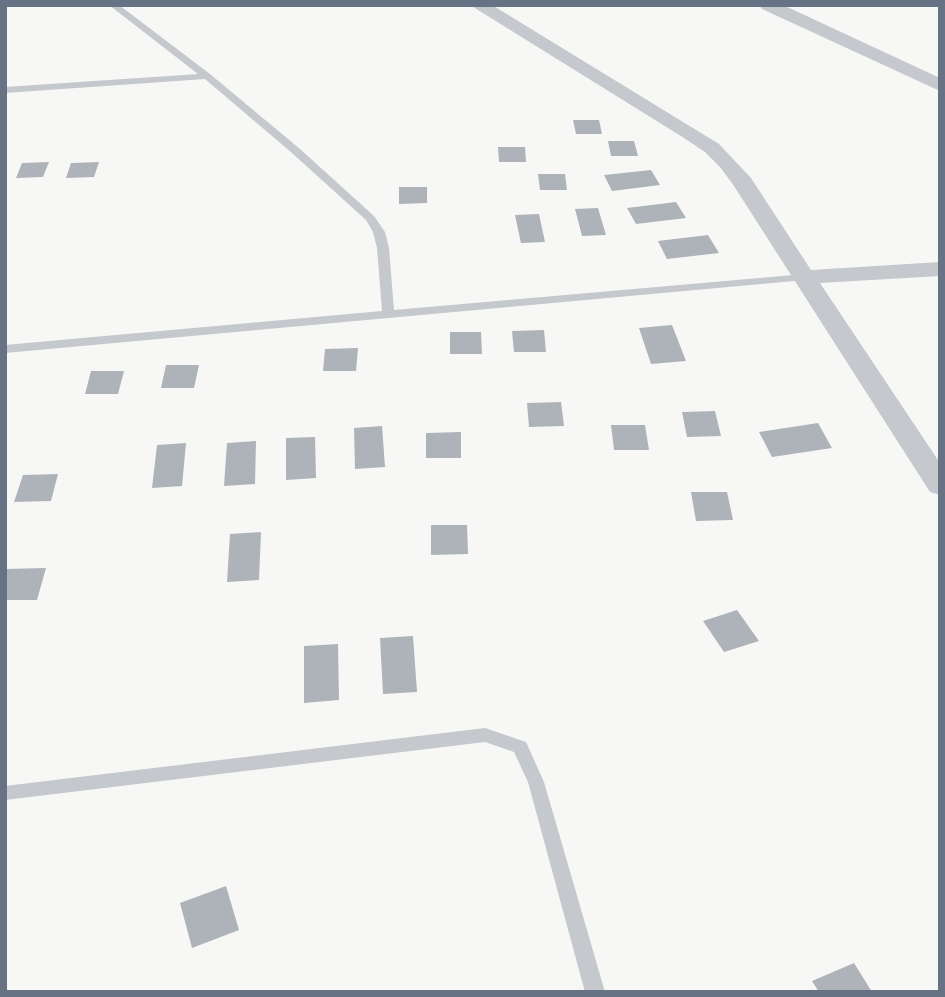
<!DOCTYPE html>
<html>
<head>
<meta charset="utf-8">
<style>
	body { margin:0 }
	#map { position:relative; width:945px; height:997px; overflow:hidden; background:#f7f8f5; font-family:Arial,sans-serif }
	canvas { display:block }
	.frame { position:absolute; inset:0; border:7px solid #677385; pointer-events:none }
</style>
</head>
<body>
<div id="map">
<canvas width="945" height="997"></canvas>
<div class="frame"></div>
</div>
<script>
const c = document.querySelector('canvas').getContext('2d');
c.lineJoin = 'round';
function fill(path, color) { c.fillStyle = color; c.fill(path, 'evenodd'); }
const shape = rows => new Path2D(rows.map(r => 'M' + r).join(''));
fill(shape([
	[573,120,599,120,602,134,576,134],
	[608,141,634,141,638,156,611,156],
	[498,147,525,147,526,162,499,162],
	[49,162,43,177,16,178,22,163],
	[99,162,94,177,66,178,71,163],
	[651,170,660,185,612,191,604,175],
	[538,174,565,174,567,190,540,190],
	[399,187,427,187,427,203,399,204],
	[676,202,686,218,636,224,627,208],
	[598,208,606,235,582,236,575,209],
	[539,214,545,242,521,243,515,215],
	[708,235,719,253,667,259,658,241],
	[672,325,686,361,651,364,639,328],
	[544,330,546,352,514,352,512,331],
	[450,332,481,332,482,354,450,354],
	[358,348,356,371,323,371,325,349],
	[166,365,199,365,194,388,161,388],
	[91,371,124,371,118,394,85,394],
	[561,402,564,426,529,427,527,403],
	[715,411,721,436,687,437,682,412],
	[818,423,832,448,772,457,759,432],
	[611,425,645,425,649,450,614,450],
	[382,426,385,467,355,469,354,428],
	[461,432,461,458,426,458,426,433],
	[315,437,316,478,286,480,286,438],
	[256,441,255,484,224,486,227,443],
	[186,443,182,486,152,488,157,445],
	[58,474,51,501,14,502,23,475],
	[691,492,727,492,733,520,696,521],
	[431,525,467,525,468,554,431,555],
	[261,532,259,580,227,582,230,534],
	[46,568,37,600,5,600,7,569],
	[737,610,759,641,724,652,703,621],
	[413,636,417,692,383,694,380,638],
	[338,644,339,700,304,703,304,646],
	[226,886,239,930,192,948,180,903],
	[854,963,872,992,819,992,812,981]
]), '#aeb3ba');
fill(shape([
	[109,5,119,5,210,74,300,149,374,216,385,232,389,248,394,310,805,274,811,277,805,280,5,353,5,345,382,311,377,248,373,232,366,220,292,153,205,79,5,93,5,87,198,74,109,5],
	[485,728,526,742,544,782,605,992,585,992,528,782,514,752,485,742,5,800,5,786,485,728]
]), '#c5c8cc');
fill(shape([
	[470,5,492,5,719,144,751,178,811,270,940,262,940,276,820,283,940,463,940,495,930,492,734,186,720,167,705,152,684,138,470,5],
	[759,5,783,5,940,78,940,91,762,9,759,5]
]), '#c5c8cc');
</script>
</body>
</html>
